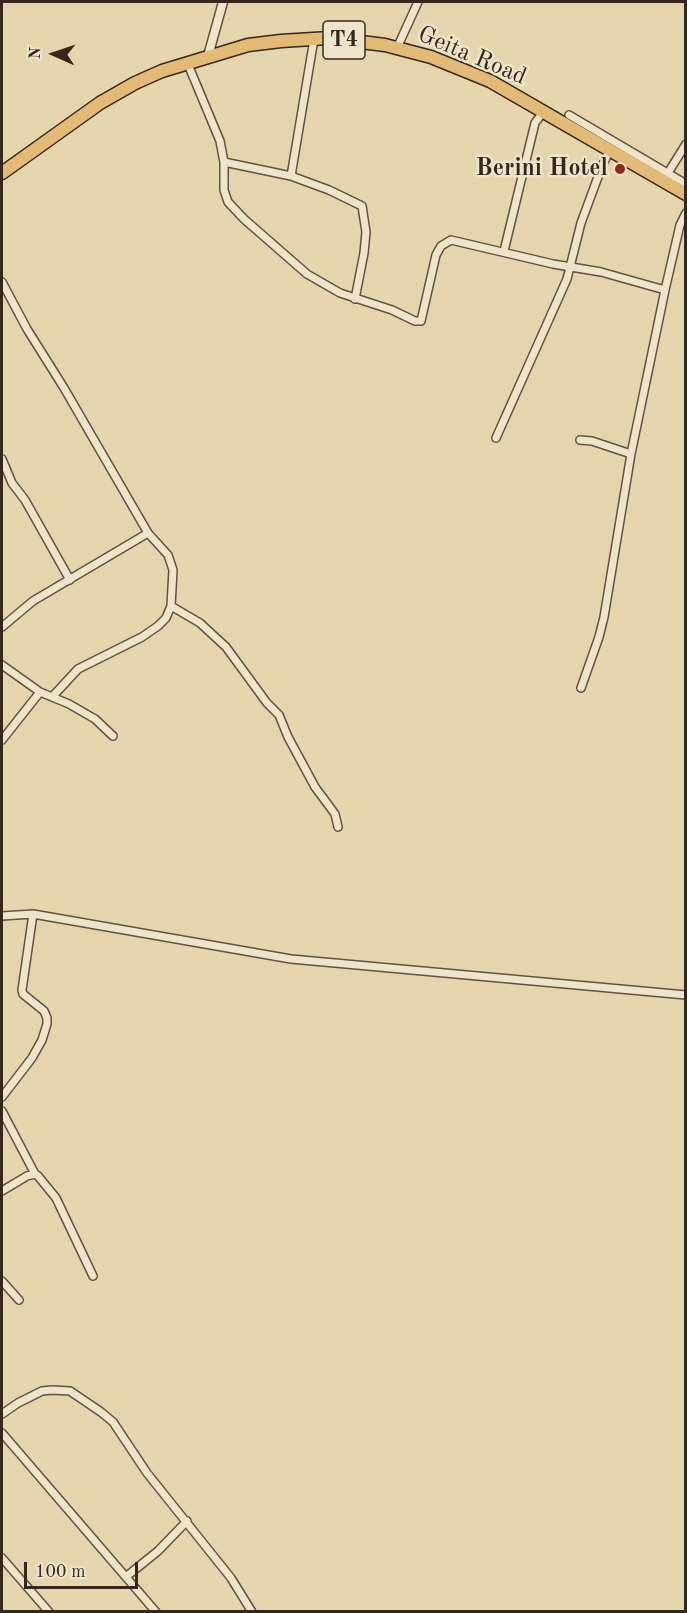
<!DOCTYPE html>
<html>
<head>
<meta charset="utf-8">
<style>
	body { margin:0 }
	#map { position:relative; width:687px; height:1613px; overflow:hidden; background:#e4d5ad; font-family:"Old Standard TT",serif }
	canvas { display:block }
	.frame { position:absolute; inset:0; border:3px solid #36271d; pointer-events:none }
	.north { position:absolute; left:24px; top:24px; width:60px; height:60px; -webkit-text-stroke:4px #ede4ca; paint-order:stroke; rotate:273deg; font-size:16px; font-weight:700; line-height:24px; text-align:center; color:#36271d }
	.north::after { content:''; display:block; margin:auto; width:21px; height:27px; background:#36271d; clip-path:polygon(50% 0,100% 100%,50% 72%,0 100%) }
	.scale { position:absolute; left:24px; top:1562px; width:114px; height:27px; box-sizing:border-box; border:3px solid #36271d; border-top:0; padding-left:8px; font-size:18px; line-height:21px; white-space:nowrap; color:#36271d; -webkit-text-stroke:4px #ede4ca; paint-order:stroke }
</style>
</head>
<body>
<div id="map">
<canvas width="687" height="1613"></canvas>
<div class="frame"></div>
<div class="north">N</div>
<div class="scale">100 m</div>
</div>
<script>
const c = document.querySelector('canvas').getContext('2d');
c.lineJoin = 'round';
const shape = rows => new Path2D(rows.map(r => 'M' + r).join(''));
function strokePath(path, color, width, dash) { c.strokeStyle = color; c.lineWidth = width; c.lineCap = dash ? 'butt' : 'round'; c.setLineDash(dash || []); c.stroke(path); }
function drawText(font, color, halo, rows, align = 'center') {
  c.font = font + ' "Old Standard TT",serif'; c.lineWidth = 5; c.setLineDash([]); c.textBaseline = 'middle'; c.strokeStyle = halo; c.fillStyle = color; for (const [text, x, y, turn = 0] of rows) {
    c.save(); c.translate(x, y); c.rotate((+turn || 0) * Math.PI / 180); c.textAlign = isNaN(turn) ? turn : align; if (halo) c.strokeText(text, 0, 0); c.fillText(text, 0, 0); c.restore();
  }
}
const minor = shape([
	[397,48,418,2],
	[187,62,220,141,224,162,224,190,228,202,244,219,307,274,340,293,392,310,415,321,421,321,436,255,441,246,451,240,553,264,601,272,665,290],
	[569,115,686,184],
	[224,162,291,176,329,190,362,206,366,232,364,253,355,299],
	[668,173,686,144],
	[291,176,314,39],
	[504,251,535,123,544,111],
	[2,282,27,329,64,388,148,533,168,555,173,570,171,606,166,618,158,626,142,637,78,669,53,696],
	[496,438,567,279,581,223,602,166,610,150],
	[580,440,592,441,631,454],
	[2,459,12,483,25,500,70,580],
	[171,606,200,623,226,647,267,703,279,715,288,737,315,787,335,814,338,827],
	[2,627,33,601,148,533],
	[2,665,40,692,69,704,95,719,113,736],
	[581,688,599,637,604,617,631,454,665,290,680,225,686,213],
	[2,740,40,692],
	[2,916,33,914,291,959,686,995],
	[2,1097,32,1058,42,1040,47,1024,47,1018,44,1011,23,994,22,990,33,914],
	[2,1111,35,1174],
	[2,1191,27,1176,35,1174,38,1176,56,1198,93,1276],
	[2,1281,19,1300],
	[2,1414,18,1403,42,1391,52,1390,70,1391,101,1412,113,1422,147,1473,231,1578,252,1612],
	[2,1433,156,1612],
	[2,1558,49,1612],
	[127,1576,158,1551,187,1521]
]);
const tertiary = shape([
	[208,56,223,2]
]);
const trunk = shape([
	[2,173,100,103,135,83,162,71,248,45,281,41,329,38,385,45,431,57,490,81,686,194]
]);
strokePath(minor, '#625241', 10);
strokePath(tertiary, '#625241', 11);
strokePath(trunk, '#36271d', 15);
strokePath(minor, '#ede4ca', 7);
strokePath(tertiary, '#ede4ca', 8);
strokePath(trunk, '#e2ba76', 12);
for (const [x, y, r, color] of [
	[620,169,6,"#8f2418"]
]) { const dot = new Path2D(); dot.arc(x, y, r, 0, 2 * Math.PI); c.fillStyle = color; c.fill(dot); strokePath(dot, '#ede4ca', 2); }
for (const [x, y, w] of [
	[344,40,42]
]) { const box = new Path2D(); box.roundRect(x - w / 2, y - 19, w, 38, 4.5); c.fillStyle = '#ede4ca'; c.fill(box); strokePath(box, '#36271d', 1.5); }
drawText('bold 22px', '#36271d', null, [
	["T4",344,40]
]);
drawText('24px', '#36271d', '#ede4ca', [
	["Geita Road",472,56,23]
]);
drawText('bold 24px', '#36271d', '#ede4ca', [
	["Berini Hotel",608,169]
], 'right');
</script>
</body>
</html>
